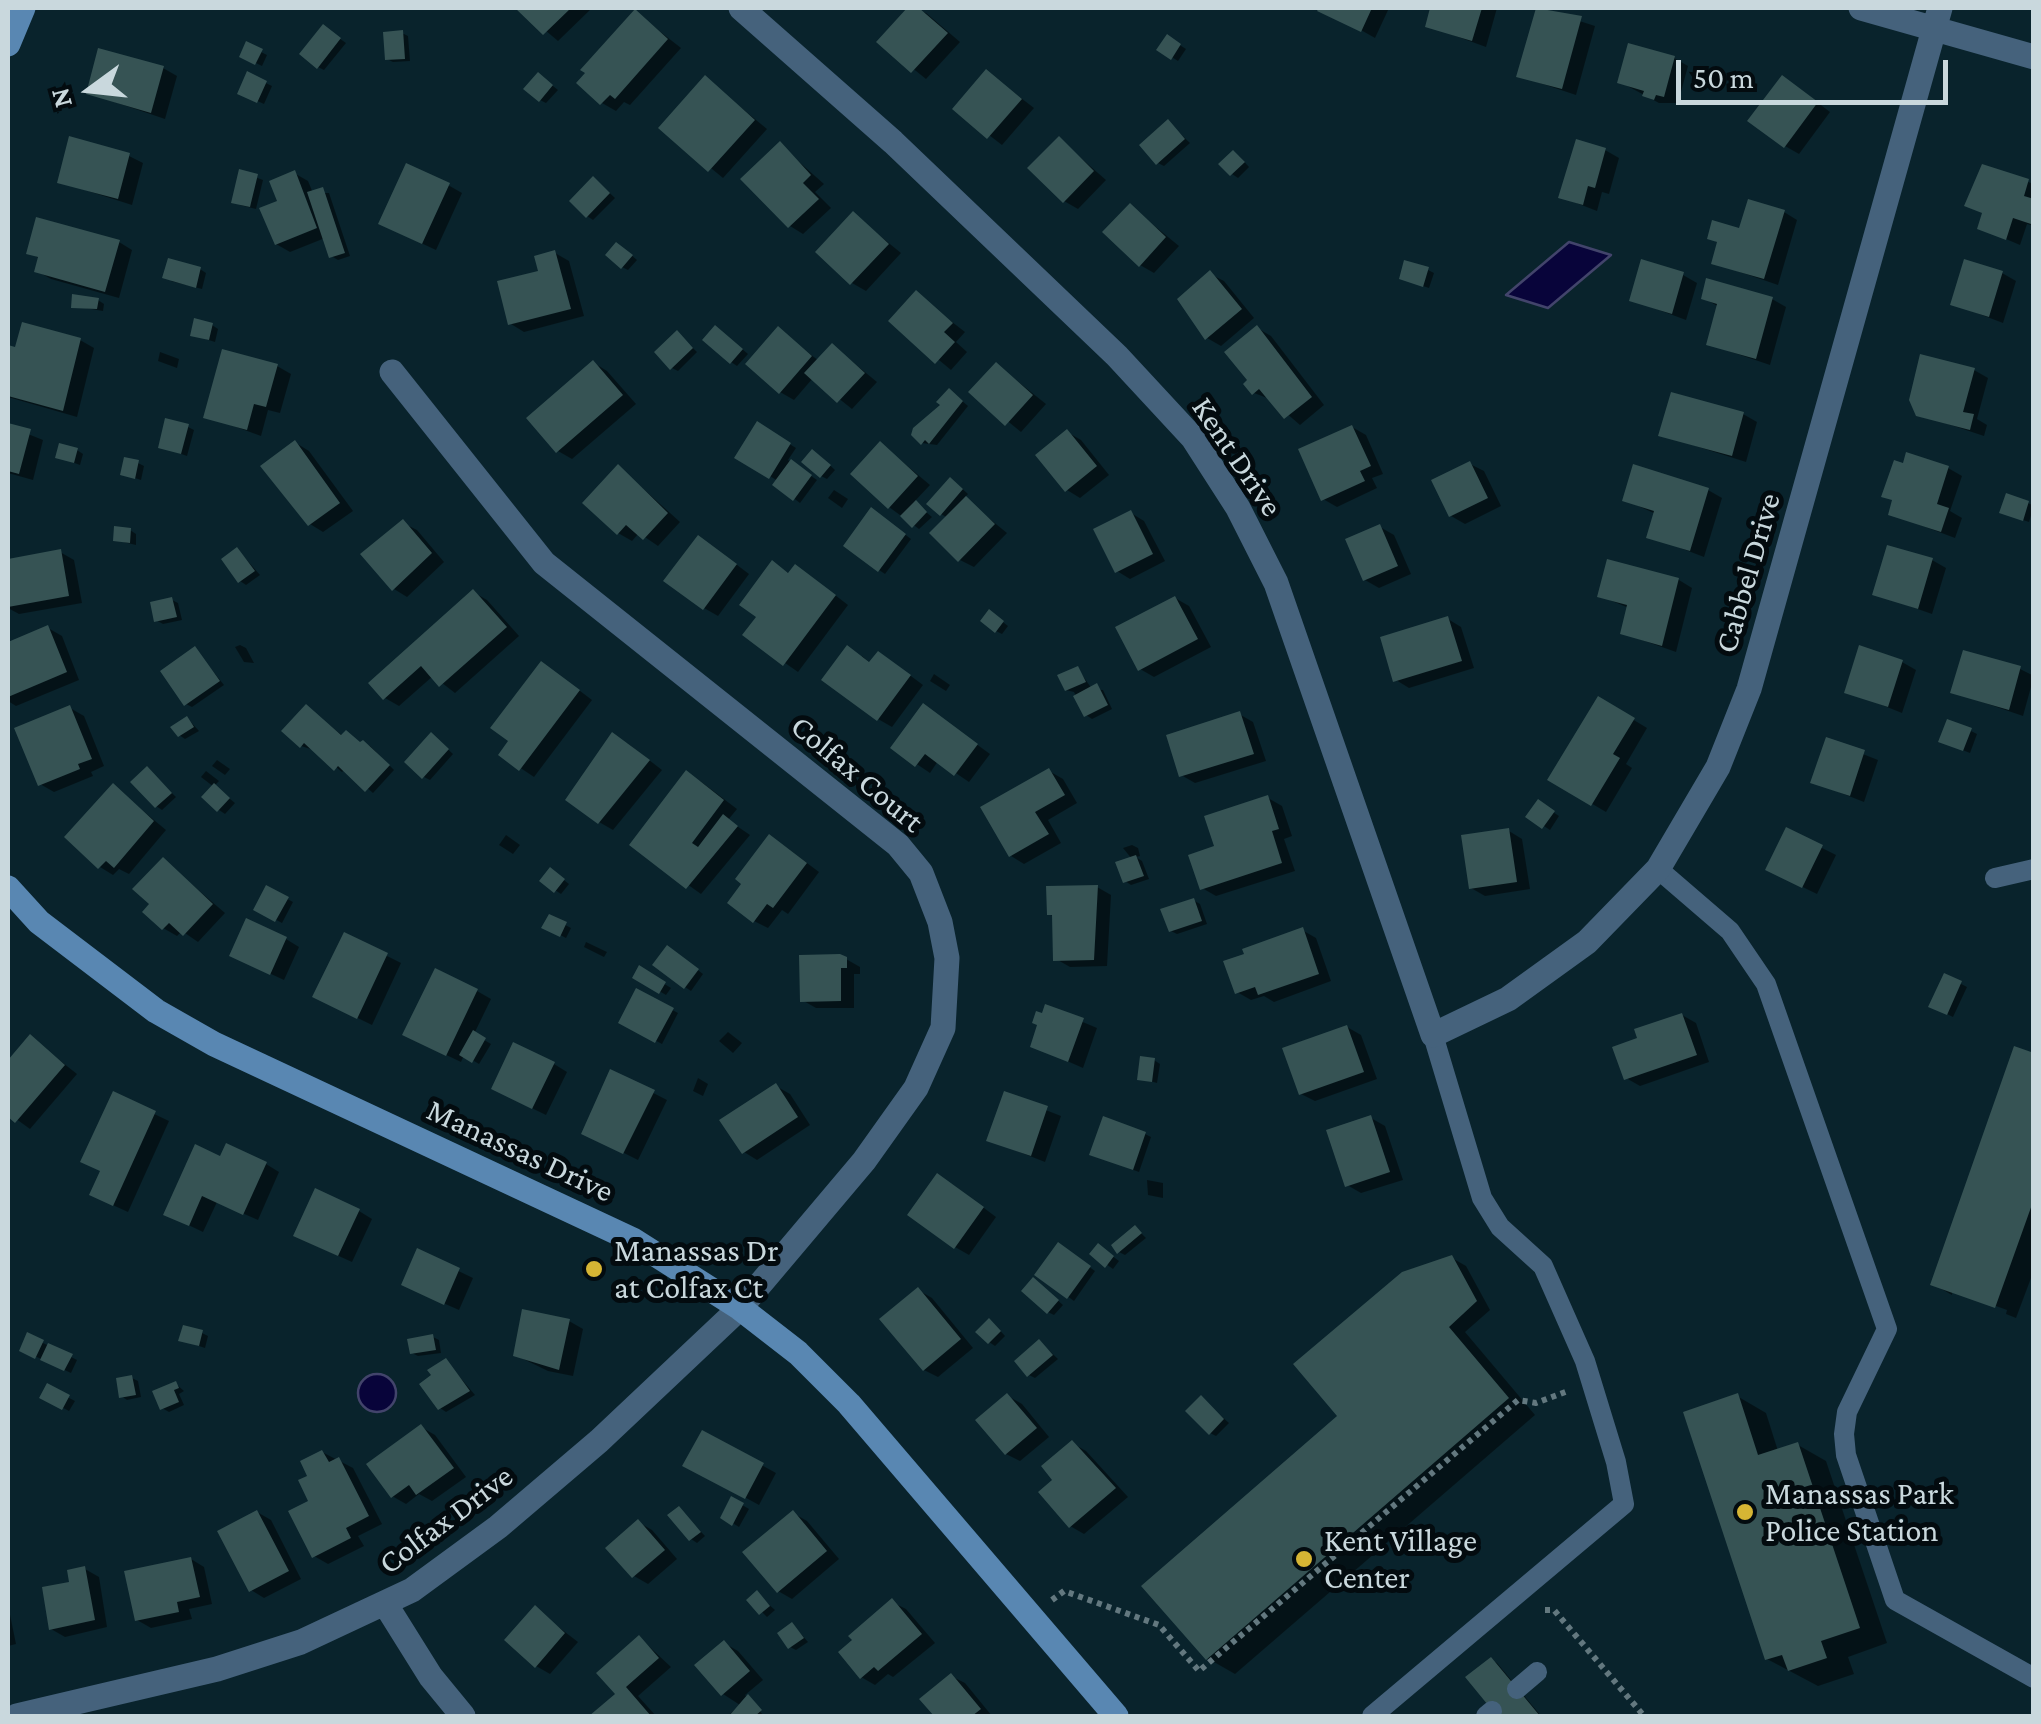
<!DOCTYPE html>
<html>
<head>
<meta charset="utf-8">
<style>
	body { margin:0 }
	#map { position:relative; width:2041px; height:1724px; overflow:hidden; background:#09232c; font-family:"Crimson Pro",serif }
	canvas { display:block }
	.frame { position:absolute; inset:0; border:10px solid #c9d8dd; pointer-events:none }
	.north { position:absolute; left:40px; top:40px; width:100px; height:100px; -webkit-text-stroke:8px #030b0f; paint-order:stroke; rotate:255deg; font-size:28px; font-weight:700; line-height:40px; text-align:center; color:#c9d8dd }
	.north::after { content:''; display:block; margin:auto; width:35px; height:45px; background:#c9d8dd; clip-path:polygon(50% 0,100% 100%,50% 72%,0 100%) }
	.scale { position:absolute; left:1676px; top:60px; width:272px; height:45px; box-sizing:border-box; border:5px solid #c9d8dd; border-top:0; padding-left:12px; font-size:30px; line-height:35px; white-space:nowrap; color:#c9d8dd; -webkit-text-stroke:8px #030b0f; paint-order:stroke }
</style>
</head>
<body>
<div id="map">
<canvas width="2041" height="1724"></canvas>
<div class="frame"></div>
<div class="north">N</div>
<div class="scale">50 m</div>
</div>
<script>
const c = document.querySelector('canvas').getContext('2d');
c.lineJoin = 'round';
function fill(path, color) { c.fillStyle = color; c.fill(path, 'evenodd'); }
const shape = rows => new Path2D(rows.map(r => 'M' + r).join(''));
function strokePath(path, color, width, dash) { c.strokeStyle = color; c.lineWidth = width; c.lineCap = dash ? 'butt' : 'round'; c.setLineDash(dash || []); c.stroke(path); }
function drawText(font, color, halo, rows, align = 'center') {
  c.font = font + ' "Crimson Pro",serif'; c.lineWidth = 10; c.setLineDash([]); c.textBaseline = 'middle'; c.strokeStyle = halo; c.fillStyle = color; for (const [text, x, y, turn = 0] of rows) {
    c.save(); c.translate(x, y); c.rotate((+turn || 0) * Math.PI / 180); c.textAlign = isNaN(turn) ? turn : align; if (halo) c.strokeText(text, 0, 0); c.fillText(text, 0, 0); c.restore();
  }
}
const water = shape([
	[1569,242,1611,255,1548,308,1506,295,1569,242],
	'358 1393a19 19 0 1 1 38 0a19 19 0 1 1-38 0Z'
]);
fill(water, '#08043a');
strokePath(water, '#42446b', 2.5);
fill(shape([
	[519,8,592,8,558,41],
	[910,8,926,13,960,42,926,79,880,42],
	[1322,8,1389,8,1375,38],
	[1433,8,1497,8,1486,47,1428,26],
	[1539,8,1595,26,1576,95,1519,76],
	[635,12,681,48,630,105,624,102,616,111,602,103],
	[329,31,346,43,324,70,318,67],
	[402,33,408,36,410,61,393,62,387,59],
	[1167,37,1186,49,1178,61,1159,49],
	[247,45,267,55,262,66,242,56],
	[1674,58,1688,66,1678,103,1659,103,1620,82],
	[163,68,177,76,165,119,88,93],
	[987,72,1034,108,1002,145,955,109],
	[249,75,272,86,264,104,240,93],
	[705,78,767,129,723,178,661,127],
	[544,79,558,90,546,103,540,100],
	[1796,86,1830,112,1799,154,1785,146],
	[1168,122,1190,143,1164,166,1158,163],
	[1059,139,1106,180,1078,209,1064,201],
	[780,145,824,184,815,192,831,208,803,234,790,226,744,179],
	[1605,150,1619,158,1609,194,1602,192,1597,211,1561,197],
	[129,156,143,163,132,205,60,182],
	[1239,156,1249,167,1238,178,1232,174],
	[1982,167,2034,184,2034,226,2027,224,2020,245,1980,228,1984,214,1967,205],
	[241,172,263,180,256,209,240,205],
	[294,173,308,181,313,193,329,193,350,256,338,260,331,256,325,238,290,252,276,244,280,202],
	[599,183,615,198,593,220,587,216],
	[448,185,462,193,436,250,395,231],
	[1130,206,1179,246,1154,273,1140,265],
	[1784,212,1797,220,1778,285,1714,263,1720,244,1710,238,1741,231],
	[853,214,901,253,866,291,852,283],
	[119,242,132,250,119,298,51,279,37,271,40,259,29,252],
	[623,248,637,260,628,270,622,267],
	[555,253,569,261,584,316,524,332,511,324],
	[200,269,206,273,202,289,171,281],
	[1428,270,1434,273,1429,288,1408,281],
	[2002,273,2016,281,2003,323,1953,304],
	[1210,274,1224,281,1254,318,1221,346,1207,338],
	[1683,275,1697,283,1686,320,1632,300],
	[916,294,965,332,956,342,967,352,951,370,892,321],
	[1704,298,1772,299,1786,307,1770,365,1708,344,1719,307],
	[98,300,104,304,103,311,74,306],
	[212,325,218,329,215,342,193,335],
	[1257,328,1271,336,1324,405,1300,425,1270,399,1254,393],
	[778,329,819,361,833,346,877,382,852,409,813,378,794,400,780,392],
	[721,331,748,354,737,366,731,362],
	[677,333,697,352,678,371,672,368],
	[80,340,94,348,77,417,8,397,8,348],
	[160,352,179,359,177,368,158,361],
	[594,363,607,371,636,404,572,459,558,451,530,419],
	[997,365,1046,404,1021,432,972,392],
	[277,366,291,374,280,413,268,410,261,436,206,416],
	[1974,370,1988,378,1977,419,1987,425,1984,436,1918,414],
	[955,395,968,406,937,445,922,443],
	[1743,414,1757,422,1746,462,1661,435],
	[758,425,796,448,788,460,817,480,800,503,775,484,778,481,738,457],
	[8,426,43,440,33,480,8,473],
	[188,427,194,430,187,456,161,447],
	[1352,427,1366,435,1383,474,1372,478,1377,488,1337,507,1323,499],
	[1067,432,1081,440,1109,475,1080,498,1067,490],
	[296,443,309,451,353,511,323,532,310,524],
	[881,444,930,485,914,502,932,517,919,529,889,507],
	[77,450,83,454,80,465,58,457],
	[819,455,835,470,827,479,821,476],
	[138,463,144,466,141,480,123,474],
	[1470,464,1484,471,1501,506,1465,524,1451,516],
	[619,467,680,522,658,546,639,533,632,541,618,533],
	[1948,468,1962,476,1950,511,1962,518,1955,538,1891,514],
	[957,484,968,494,964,498,1007,533,974,567,960,560,948,518,941,514],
	[834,490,848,499,842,508,828,498],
	[1708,490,1722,498,1704,557,1649,536,1656,514,1625,500],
	[2028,503,2034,506,2029,522,2008,515],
	[1131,513,1144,521,1165,561,1130,579,1117,571],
	[878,514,911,539,885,574,879,570],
	[403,523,417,530,444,562,407,597,394,589],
	[1380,527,1394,535,1411,574,1379,588,1365,580],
	[130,530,136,534,136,545,115,540],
	[712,546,749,574,718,616,704,608],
	[238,550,260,575,246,585,240,581],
	[60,552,74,560,82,603,19,614,8,608,8,561],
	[1932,560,1946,568,1932,614,1875,594],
	[1609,562,1679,580,1692,588,1676,652,1622,633,1629,608,1600,596],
	[773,564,790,574,809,575,848,605,798,672,745,635,759,616],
	[473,592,487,600,519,636,455,693,433,676,399,706,385,698,371,683],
	[1175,598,1189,606,1211,647,1154,677,1140,669],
	[172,600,178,603,182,620,163,624,156,620],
	[995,616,1008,626,1002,634,996,631],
	[1448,619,1461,627,1474,668,1409,688,1396,680],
	[48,628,62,636,79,680,16,706,8,701,8,644],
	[240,645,246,648,254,663,244,662,235,647],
	[195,649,224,685,192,707,186,704],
	[862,656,871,664,892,662,923,685,892,727,878,719],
	[1902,662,1916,670,1902,713,1847,691],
	[1078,669,1092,689,1103,690,1112,709,1092,719,1086,715,1074,692,1066,690],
	[2020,669,2034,676,2023,716,1953,692],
	[555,672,592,700,534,777,501,755],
	[934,674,950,685,946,691,930,681],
	[1599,699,1647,728,1626,764,1632,768,1606,812,1550,779],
	[924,706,990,754,969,782,938,761,930,773,893,748],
	[306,707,343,736,370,746,394,770,373,793,345,769,342,772,317,751,301,746],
	[70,708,84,716,104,766,91,772,93,776,54,792,40,784],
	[1239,714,1253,722,1266,761,1195,783,1181,775],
	[188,719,199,731,185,739,179,735],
	[1971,731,1977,734,1970,753,1947,744],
	[437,739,453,754,430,780,424,777],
	[1827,740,1878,760,1864,802,1813,782],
	[627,743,662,770,613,830,599,822],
	[217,760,230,769,225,775,212,766],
	[147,769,176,797,162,810,156,806],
	[206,771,219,781,214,786,235,803,225,814,219,810,214,787,201,777],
	[1049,771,1063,779,1077,803,1048,820,1061,843,1024,864,1011,856],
	[700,781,737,809,728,820,750,835,701,894,632,845],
	[113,786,166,830,129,874,119,869,113,875,100,867],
	[1268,798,1282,806,1292,836,1284,839,1295,871,1216,896,1202,888,1218,848],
	[1538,802,1559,816,1550,830,1529,816],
	[1509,831,1522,839,1530,889,1485,896,1471,888],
	[1788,831,1836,855,1817,894,1782,877],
	[506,835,520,845,513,854,499,845],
	[783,845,819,872,788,914,782,910,768,928,754,921],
	[1132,845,1138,848,1140,856,1136,857,1142,861,1149,879,1131,885,1125,881,1132,859,1123,848],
	[163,860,225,913,198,942,182,931,177,936,163,928,153,904],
	[556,874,569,884,561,894,555,890],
	[1097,887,1111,895,1107,966,1070,967,1056,959,1055,917,1049,914],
	[267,888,293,902,282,923,256,909],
	[1193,900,1200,904,1207,924,1177,934,1171,931],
	[550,917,571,928,566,938,545,927],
	[1302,930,1316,938,1331,981,1274,1002,1264,996,1251,1000,1237,992,1247,955],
	[345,935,401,963,372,1025,329,1004],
	[286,939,299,947,284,980,245,962],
	[586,942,607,952,604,957,584,947],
	[673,951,703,974,691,991,685,987],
	[846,959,860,967,860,974,854,974,854,1008,816,1008,802,1000],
	[640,969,671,988,666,995,635,977],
	[1946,976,1967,987,1953,1017,1937,1009],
	[477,991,491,999,474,1034,491,1044,479,1064,464,1055,461,1062,419,1042],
	[637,991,678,1013,662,1044,621,1022],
	[1047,1007,1097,1028,1083,1068,1033,1046],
	[1682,1015,1696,1023,1709,1062,1640,1086,1626,1078,1641,1039],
	[1347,1027,1361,1035,1377,1079,1315,1101,1301,1094],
	[728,1032,742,1043,733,1053,719,1041],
	[30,1037,77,1074,30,1129,8,1113,8,1063],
	[2034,1055,2034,1270,2016,1318,2006,1314,2007,1310,1952,1290,1952,1295,1933,1284],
	[1154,1060,1160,1064,1157,1083,1139,1078],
	[554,1064,567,1072,546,1115,507,1096],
	[612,1072,667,1100,638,1160,598,1140],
	[698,1078,708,1084,703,1096,693,1091],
	[776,1086,790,1094,810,1125,757,1160,744,1152],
	[1005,1094,1061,1116,1045,1162,989,1140],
	[114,1095,169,1121,128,1212,106,1202,103,1172],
	[1371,1118,1385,1126,1403,1180,1361,1193,1347,1185],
	[1145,1134,1151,1137,1139,1172,1098,1157],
	[221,1159,266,1164,279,1172,258,1220,217,1202,203,1232,180,1221],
	[1147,1180,1163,1183,1163,1198,1148,1195],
	[952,1184,996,1217,969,1255,955,1247],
	[359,1211,372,1219,352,1262,310,1243],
	[1136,1228,1146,1238,1125,1255,1119,1252],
	[1064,1249,1095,1271,1074,1301,1038,1275],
	[1104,1250,1119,1261,1113,1269,1092,1254],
	[419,1252,473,1278,459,1310,418,1292],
	[1452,1258,1466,1266,1490,1310,1465,1332,1535,1415,1235,1674,1207,1658,1340,1416],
	[1039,1284,1063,1305,1054,1315,1048,1312],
	[918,1290,932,1298,973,1348,938,1377,924,1370],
	[569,1321,583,1329,573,1376,548,1371,515,1355],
	[995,1325,1005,1336,995,1346,989,1342],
	[202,1333,208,1336,205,1348,181,1340],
	[29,1336,77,1360,71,1373,22,1350],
	[433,1337,439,1340,441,1353,418,1356,412,1353],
	[1040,1342,1058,1359,1035,1378,1029,1375],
	[446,1361,475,1395,446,1412,440,1408],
	[132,1378,138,1381,141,1397,127,1400,121,1396],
	[176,1384,184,1391,179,1394,184,1405,169,1412,162,1408],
	[48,1387,75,1401,69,1411,43,1397],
	[1008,1396,1022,1404,1049,1437,1020,1461,1006,1454],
	[1737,1396,1766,1413,1778,1451,1798,1445,1826,1461,1887,1643,1848,1657,1854,1674,1818,1686,1767,1659],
	[1201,1398,1229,1423,1216,1436,1210,1433],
	[421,1427,435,1435,466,1477,432,1501,419,1494,406,1504,392,1496],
	[703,1433,776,1473,759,1505,686,1465],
	[1072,1443,1086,1451,1128,1497,1084,1534,1070,1526,1056,1480],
	[322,1452,353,1468,382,1524,358,1536,364,1546,328,1564,314,1556,310,1477],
	[732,1499,749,1509,739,1527,723,1517],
	[679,1509,705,1536,697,1543,691,1539],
	[257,1512,271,1520,301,1579,264,1598,251,1590],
	[793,1513,807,1521,839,1559,792,1599,778,1591],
	[638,1522,652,1530,677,1559,648,1584,634,1576,609,1548],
	[191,1559,204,1567,212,1604,189,1609,192,1619,151,1628,137,1620],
	[85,1569,99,1577,107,1627,65,1637,51,1629,72,1584],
	[757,1594,775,1610,767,1617,750,1600],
	[892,1602,906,1609,935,1643,893,1677,888,1674,875,1685,861,1677],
	[8,1605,16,1644,8,1646],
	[535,1609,578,1642,550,1674,536,1666],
	[793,1625,808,1642,796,1650,790,1647],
	[640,1638,671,1667,638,1696,656,1716,593,1716,618,1695],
	[724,1643,738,1651,763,1680,745,1695,764,1716,730,1714,740,1705,723,1694],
	[1491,1660,1497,1663,1541,1716,1500,1716,1469,1678],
	[951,1676,965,1683,992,1716,937,1716,923,1699]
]), '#0007');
fill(shape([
	[515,8,571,8,543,35],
	[907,8,919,8,948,33,911,73,876,42],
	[1319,8,1372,8,1361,32,1317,11],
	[1430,8,1482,8,1472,41,1425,27],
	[1536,8,1582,16,1562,89,1516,77],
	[635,9,668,39,615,99,610,95,600,105,576,83,585,73,580,70],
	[323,24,341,38,317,69,299,54],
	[403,30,405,59,385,60,383,32],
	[1167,34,1181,44,1171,60,1156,50],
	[246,41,263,49,255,65,239,57],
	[1628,43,1675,56,1664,97,1656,95,1654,100,1642,96,1644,91,1617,83],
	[98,48,164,66,151,113,86,94],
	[986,69,1022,99,987,139,952,109],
	[247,71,267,81,257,103,237,94],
	[538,72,553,85,539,102,523,89],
	[705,75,755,120,708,172,658,128],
	[1782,75,1818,102,1784,148,1747,121],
	[1168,119,1185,139,1156,165,1139,145],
	[69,136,130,153,118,199,57,183],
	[1059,136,1094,171,1063,203,1027,168],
	[1576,139,1606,148,1595,188,1588,186,1583,205,1558,198],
	[780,141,811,175,803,183,819,199,788,228,740,179],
	[1233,150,1245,162,1230,176,1218,164],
	[406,163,450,183,422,244,378,224],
	[1982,164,2029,179,2024,196,2034,199,2034,225,2013,218,2006,240,1977,229,1982,213,1964,206],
	[239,169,258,174,250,207,231,203],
	[295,170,317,228,275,245,259,208,277,201,269,181],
	[593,176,610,193,586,218,569,201],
	[323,187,345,253,329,258,307,192],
	[1748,199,1785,210,1764,279,1711,264,1717,242,1707,239,1712,220,1739,228],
	[1130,203,1166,237,1139,267,1102,232],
	[853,211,889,244,850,285,815,252],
	[36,217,120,240,105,292,34,272,38,257,26,254],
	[616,242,633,255,621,269,605,255],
	[555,250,571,309,508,325,497,281,538,271,534,256],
	[168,258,201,267,196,288,162,278],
	[1641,259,1684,272,1672,314,1629,301],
	[1964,259,2003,271,1989,317,1950,305],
	[1404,260,1429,267,1423,287,1399,279],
	[1210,270,1242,309,1205,340,1177,299],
	[1706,278,1773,297,1756,359,1706,345,1717,304,1701,299],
	[916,290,953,323,944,332,955,342,935,364,888,321],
	[72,294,99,298,97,309,71,308],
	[194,318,213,323,209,340,190,336],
	[22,322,81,338,63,411,8,396,8,345,15,347],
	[715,325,743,349,730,364,702,340],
	[1257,325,1312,397,1284,419,1259,389,1252,395,1243,384,1247,380,1224,352],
	[778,326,812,356,779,394,745,364],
	[677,330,693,348,670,370,654,352],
	[832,343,865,373,837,403,804,373],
	[222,349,278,364,266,407,254,404,247,430,203,418],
	[1920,354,1975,368,1963,412,1974,414,1970,430,1916,416,1909,400],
	[593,360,623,395,556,453,526,418],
	[996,362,1033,395,1005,426,968,392],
	[949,388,963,401,929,444,925,440,921,445,911,435,913,428,940,405,936,402],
	[1671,392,1744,412,1732,456,1658,436],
	[165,418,189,424,181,454,158,448],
	[757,421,791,443,769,479,734,458],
	[8,423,31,429,19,474,8,471],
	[1352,425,1371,466,1360,471,1365,481,1321,501,1298,449],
	[1067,429,1097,466,1065,492,1035,455],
	[295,440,340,503,308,526,260,466],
	[880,441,918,476,888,509,850,474],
	[59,443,78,448,74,463,55,458],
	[812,449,831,465,820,478,801,462],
	[1906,452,1949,466,1937,504,1949,508,1941,532,1888,515,1892,500,1881,497,1894,460,1903,463],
	[124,457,139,460,135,479,120,475],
	[791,459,812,475,793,501,772,485],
	[1470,461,1488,498,1449,517,1431,480],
	[618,464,668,513,643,540,626,525,617,535,582,503],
	[1633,464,1709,488,1690,551,1646,538,1654,511,1622,501],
	[950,477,963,489,940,516,926,504],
	[2006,493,2029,501,2023,521,1999,513],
	[966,496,995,524,958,562,929,533],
	[916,500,927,512,912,528,900,516],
	[871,507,906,534,878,572,843,546],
	[1131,510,1153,554,1115,573,1093,529],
	[403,519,432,553,392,591,360,554],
	[1380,524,1398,566,1363,581,1345,539],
	[114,526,131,528,130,543,113,541],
	[698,535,737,564,703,610,663,581],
	[1887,545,1933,558,1918,609,1872,595],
	[237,547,255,571,238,583,221,559],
	[61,549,69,596,8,607,8,559],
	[1607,559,1679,578,1662,646,1620,634,1627,605,1597,597],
	[772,560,788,573,795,564,836,595,783,666,742,635,756,617,739,605],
	[473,589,507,627,439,687,421,666,383,700,368,683],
	[1175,596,1198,639,1138,671,1115,627],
	[172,597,177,617,154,622,150,602],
	[989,609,1004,621,995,633,980,621],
	[1448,616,1462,661,1393,682,1380,637],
	[48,625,67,672,8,697,8,642],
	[847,645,869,662,878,651,911,675,877,721,821,680],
	[1859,645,1903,660,1888,707,1844,693],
	[195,646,220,681,184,706,160,671],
	[1963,650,2021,666,2009,710,1950,693],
	[541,661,580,690,519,771,498,755,508,741,490,728],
	[1078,666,1086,682,1065,691,1057,675],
	[1097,683,1108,705,1084,717,1073,696],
	[1598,696,1635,718,1613,754,1620,758,1591,806,1547,780],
	[923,703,978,744,954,776,925,754,915,767,890,748],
	[306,704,341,735,346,730,360,742,363,740,390,765,365,792,338,766,334,771,304,743,300,748,281,731],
	[70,705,92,759,78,764,80,769,38,786,14,728],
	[1240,711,1254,754,1179,777,1166,735],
	[187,716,194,727,178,737,170,727],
	[1947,719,1972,728,1963,751,1938,742],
	[431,732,449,749,422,779,404,762],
	[612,732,650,760,598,824,565,800],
	[1826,737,1865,750,1850,796,1810,783],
	[147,766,172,793,155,808,130,782],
	[1049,768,1065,795,1035,812,1049,834,1009,857,980,807],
	[686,770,724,800,692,843,698,847,723,814,738,826,686,889,629,845],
	[113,783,154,821,114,868,106,861,98,869,64,837],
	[214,783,230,798,217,812,201,797],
	[1268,795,1279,829,1272,831,1282,863,1200,890,1188,855,1214,846,1204,816],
	[1538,799,1555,811,1542,829,1525,817],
	[1786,827,1823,845,1802,888,1765,870],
	[1509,828,1517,882,1469,889,1461,835],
	[769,834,807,863,773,908,767,904,753,923,727,903,741,884,735,879],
	[1136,855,1144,876,1123,883,1115,862],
	[163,857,213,904,183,936,169,923,162,930,142,912,149,904,132,889],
	[550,867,565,879,554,893,539,881],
	[266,885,289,897,275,922,253,910],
	[1098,885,1094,960,1053,961,1052,915,1047,915,1046,886],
	[1194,898,1202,921,1169,932,1160,909],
	[549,914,567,922,560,937,541,928],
	[246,918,287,937,270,975,229,956],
	[1303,927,1319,974,1258,995,1255,987,1235,994,1223,961,1244,954,1242,949],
	[344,932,388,953,357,1019,312,997],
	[667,945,699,969,684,989,652,965],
	[840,954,847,957,847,968,841,968,841,1001,800,1002,799,955],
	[639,965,666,982,659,994,632,978],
	[435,968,478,989,446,1056,402,1035],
	[1944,973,1962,981,1947,1015,1928,1007],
	[636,988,674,1008,655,1043,618,1023],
	[1045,1004,1084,1018,1068,1062,1030,1047,1037,1025,1032,1023,1036,1011,1042,1013],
	[1682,1013,1697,1055,1624,1080,1612,1047,1637,1038,1634,1029],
	[1347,1025,1364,1072,1299,1095,1282,1048],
	[473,1030,486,1038,472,1063,459,1055],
	[30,1034,65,1065,15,1123,8,1117,8,1060],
	[513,1042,555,1062,532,1109,491,1089],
	[2014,1046,2034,1053,2034,1199,1995,1308,1930,1285],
	[1140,1056,1155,1058,1152,1082,1137,1080],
	[610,1069,655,1090,623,1154,581,1134],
	[776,1083,798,1117,742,1154,719,1120],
	[113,1091,156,1111,113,1206,89,1195,100,1171,80,1162],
	[1004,1091,1048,1106,1031,1156,986,1141],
	[1371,1115,1390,1172,1345,1187,1326,1130],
	[1103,1116,1146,1132,1133,1170,1089,1155],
	[226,1143,267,1162,243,1215,202,1196,189,1226,163,1215,195,1144,220,1156],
	[937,1173,984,1207,954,1249,907,1215],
	[315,1188,360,1209,338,1256,293,1236],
	[1135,1225,1142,1233,1117,1254,1111,1245],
	[1058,1242,1091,1266,1067,1299,1034,1275],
	[1098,1243,1114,1256,1105,1268,1089,1254],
	[417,1248,460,1268,444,1305,401,1285],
	[1452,1255,1477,1301,1449,1327,1509,1398,1206,1660,1141,1586,1337,1416,1293,1364,1402,1272],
	[1033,1277,1059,1300,1047,1314,1021,1291],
	[918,1287,961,1339,923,1371,879,1319],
	[522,1309,570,1319,559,1370,513,1356],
	[989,1318,1001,1331,988,1344,975,1332],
	[183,1325,203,1330,199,1346,178,1341],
	[27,1332,44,1340,35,1359,19,1351],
	[433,1334,436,1350,410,1354,407,1339],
	[1039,1339,1053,1355,1027,1377,1014,1361],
	[48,1343,73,1354,64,1371,40,1360],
	[446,1358,470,1391,438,1410,419,1384,431,1375,427,1370],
	[132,1375,136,1395,119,1398,116,1378],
	[176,1381,179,1388,174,1390,179,1402,160,1410,152,1391],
	[47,1383,70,1395,62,1410,39,1398],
	[1007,1393,1037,1428,1005,1455,975,1420],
	[1738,1393,1758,1455,1798,1442,1860,1628,1821,1641,1827,1658,1788,1671,1782,1655,1765,1660,1683,1412],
	[1201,1395,1224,1419,1209,1435,1185,1411],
	[421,1424,454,1468,416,1495,409,1485,391,1498,366,1464],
	[702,1430,764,1463,745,1499,682,1466],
	[1072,1440,1116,1488,1069,1528,1038,1492,1052,1480,1041,1466],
	[322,1450,329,1462,339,1457,369,1516,346,1528,351,1538,312,1558,288,1511,308,1501,298,1480,307,1476,300,1461],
	[731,1496,744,1503,732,1526,720,1518],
	[679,1506,701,1532,689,1541,667,1515],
	[257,1510,289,1571,249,1592,217,1531],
	[793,1510,827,1551,777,1593,742,1552],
	[638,1519,665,1550,632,1578,605,1548],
	[191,1557,200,1597,177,1602,179,1612,135,1621,124,1571],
	[85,1566,95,1620,49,1630,42,1587,69,1582,67,1570],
	[757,1590,770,1606,759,1615,746,1600],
	[892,1598,922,1634,878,1671,874,1667,860,1679,838,1652,852,1640,848,1636],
	[535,1605,565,1633,535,1668,504,1640],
	[792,1622,804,1638,788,1649,777,1633],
	[639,1635,659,1658,626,1687,651,1716,589,1716,615,1694,596,1673],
	[724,1640,750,1671,721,1696,694,1665],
	[1491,1657,1540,1716,1497,1716,1465,1677],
	[951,1673,981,1709,972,1716,934,1716,919,1699],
	[748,1694,762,1710,755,1716,729,1716]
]), '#365354');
strokePath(shape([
	[1052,1600,1064,1591,1159,1625,1199,1671,1518,1400,1536,1403,1568,1391],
	[1545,1610,1554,1610,1644,1716]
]), '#63787f', 6, [5, 5]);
strokePath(shape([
	[1658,869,1730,931,1766,984,1887,1329,1847,1412,1844,1434,1846,1455,1895,1600,2034,1678],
	[1995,878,2034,869],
	[1517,1689,1537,1672],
	[1372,1716,1624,1504,1616,1462,1585,1361,1543,1266,1500,1227,1482,1198,1433,1035],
	[1486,1716,1492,1711]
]), '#45627c', 20);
strokePath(shape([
	[741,8,893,142,1117,356,1193,438,1238,508,1276,583,1433,1035,1508,999,1587,942,1658,869,1718,767,1749,689,1940,8],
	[1861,8,2034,57],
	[386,1605,431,1677,463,1716],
	[17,1716,217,1669,301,1642,412,1590,498,1527,599,1441,740,1308,864,1161,916,1088,943,1028,947,958,940,922,921,873,898,845,544,563,392,372]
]), '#45627c', 25);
strokePath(shape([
	[8,44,23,8],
	[8,888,39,922,156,1011,214,1044,633,1240,740,1308,798,1353,849,1404,1116,1716]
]), '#5987b2', 25);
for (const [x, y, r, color] of [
	[594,1269,10,"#d6b534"],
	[1745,1512,10,"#d6b534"],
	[1304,1559,10,"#d6b534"]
]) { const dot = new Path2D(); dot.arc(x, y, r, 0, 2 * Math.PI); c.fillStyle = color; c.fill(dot); strokePath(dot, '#030b0f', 4); }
drawText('32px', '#c9d8dd', '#030b0f', [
	["Kent Drive",1237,457,56],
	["Cabbel Drive",1748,573,-74],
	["Colfax Court",857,774,40],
	["Manassas Drive",520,1151,25],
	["Colfax Drive",446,1520,-37]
]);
drawText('32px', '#c9d8dd', '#030b0f', [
	["Manassas Dr",614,1251],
	["at Colfax Ct",614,1288],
	["Manassas Park",1765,1494],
	["Police Station",1765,1531],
	["Kent Village",1324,1541],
	["Center",1324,1578]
], 'left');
</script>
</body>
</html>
